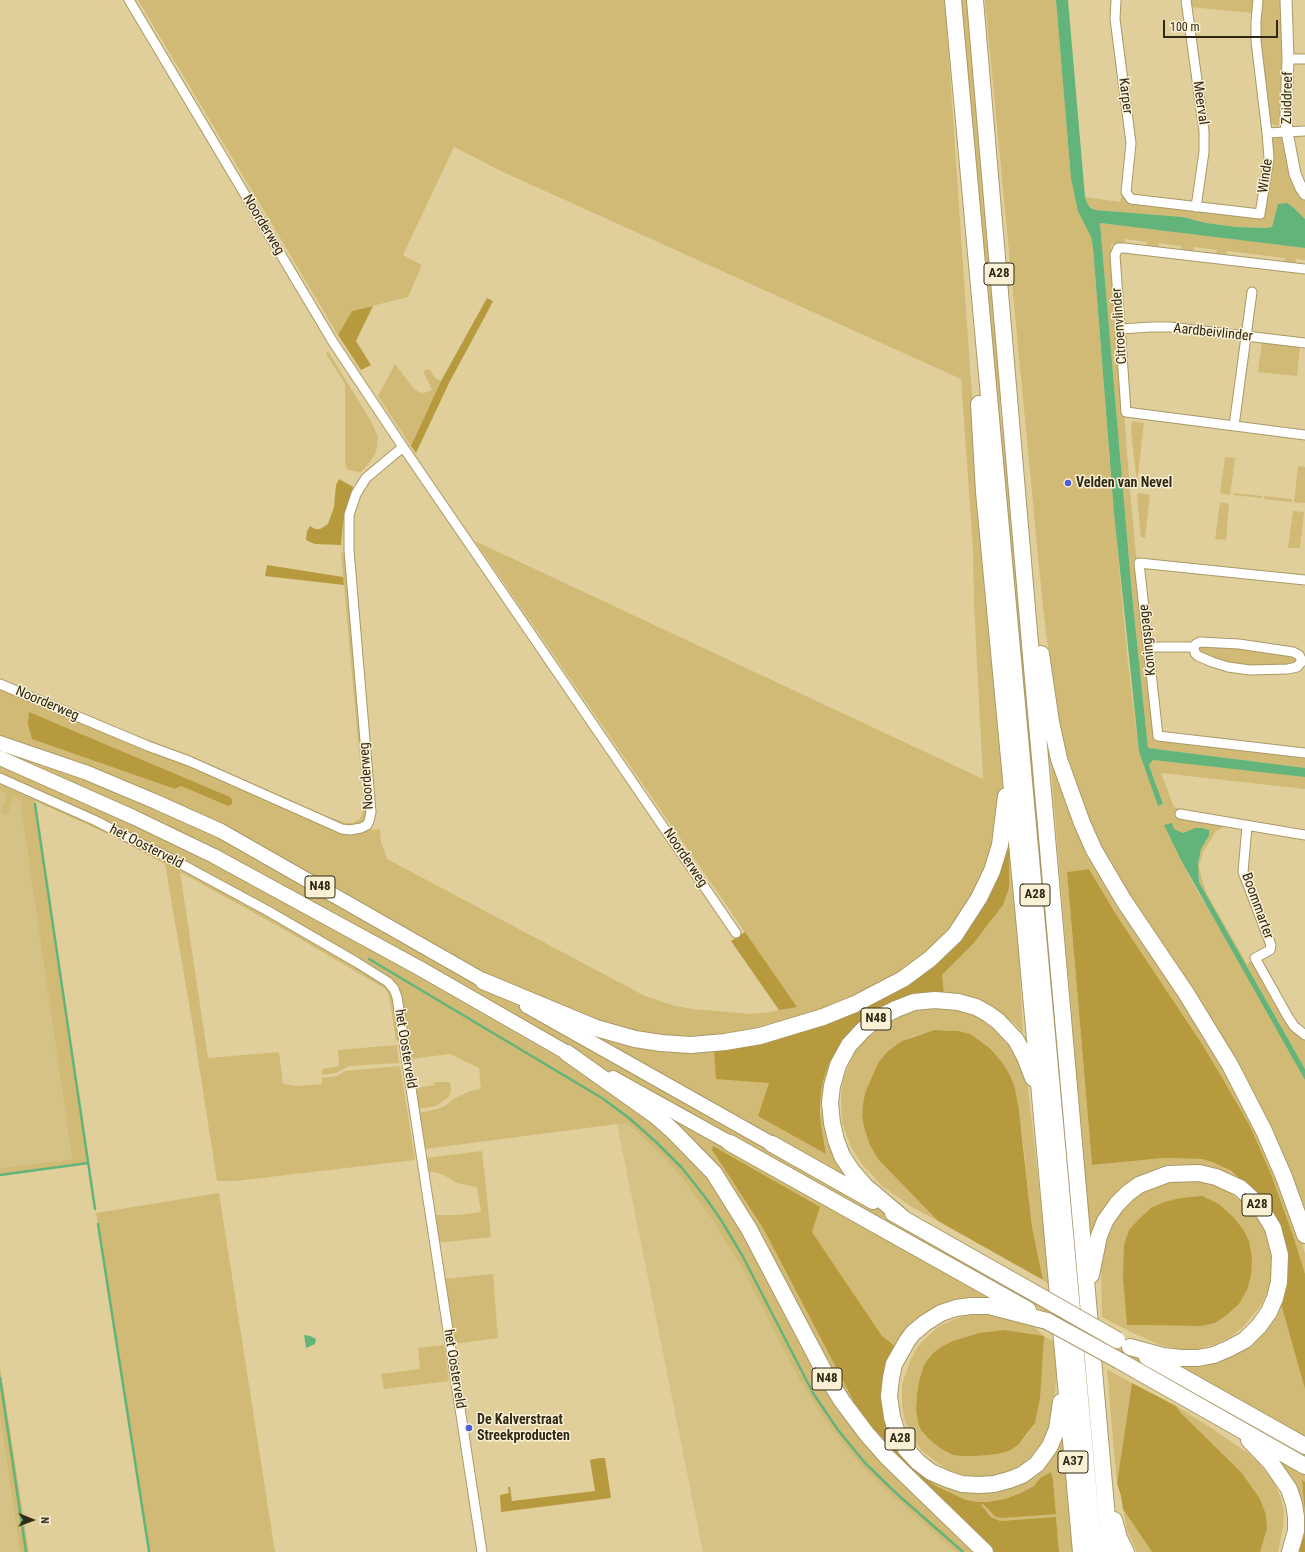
<!DOCTYPE html>
<html>
<head>
<meta charset="utf-8">
<style>
	body { margin:0 }
	#map { position:relative; width:1305px; height:1552px; overflow:hidden; background:#e0cf9b; font-family:"Roboto Condensed",sans-serif }
	canvas { display:block }
	.north { position:absolute; left:12px; top:1500px; width:40px; height:40px; -webkit-text-stroke:3px #f9f0d6; paint-order:stroke; rotate:91deg; font-size:11px; font-weight:700; line-height:16px; text-align:center; color:#302915 }
	.north::after { content:''; display:block; margin:auto; width:14px; height:18px; background:#302915; clip-path:polygon(50% 0,100% 100%,50% 72%,0 100%) }
	.scale { position:absolute; left:1163px; top:20px; width:115px; height:18px; box-sizing:border-box; border:2px solid #302915; border-top:0; padding-left:5px; font-size:12px; line-height:14px; white-space:nowrap; color:#302915; -webkit-text-stroke:3px #f9f0d6; paint-order:stroke }
</style>
</head>
<body>
<div id="map">
<canvas width="1305" height="1552"></canvas>
<div class="north">N</div>
<div class="scale">100 m</div>
</div>
<script>
const c = document.querySelector('canvas').getContext('2d');
c.lineJoin = 'round';
function fill(path, color) { c.fillStyle = color; c.fill(path, 'evenodd'); }
const shape = rows => new Path2D(rows.map(r => 'M' + r).join(''));
function strokePath(path, color, width, dash) { c.strokeStyle = color; c.lineWidth = width; c.lineCap = dash ? 'butt' : 'round'; c.setLineDash(dash || []); c.stroke(path); }
function drawText(font, color, halo, rows, align = 'center') {
  c.font = font + ' "Roboto Condensed",sans-serif'; c.lineWidth = 3; c.setLineDash([]); c.textBaseline = 'middle'; c.strokeStyle = halo; c.fillStyle = color; for (const [text, x, y, turn = 0] of rows) {
    c.save(); c.translate(x, y); c.rotate((+turn || 0) * Math.PI / 180); c.textAlign = isNaN(turn) ? turn : align; if (halo) c.strokeText(text, 0, 0); c.fillText(text, 0, 0); c.restore();
  }
}
fill(shape([
	[0,791,7,794,2,813,8,815,14,797,20,799,72,1159,0,1168],
	[625,1123,666,1160,682,1178,713,1221,742,1268,800,1381,824,1419,847,1449,868,1473,890,1494,955,1552,703,1552,617,1124],
	[0,1417,20,1552,0,1552]
]), '#d5c286');
fill(shape([
	[138,0,945,0,970,368,1002,771,1003,815,986,873,959,918,931,951,904,971,838,1004,763,1028,713,1036,677,1037,609,1028,483,973,235,834,0,740,0,686,188,763,347,832,380,829,381,842,387,859,645,996,675,1006,693,1009,751,1014,771,1012,796,1006,475,541,983,779,974,603,973,549,961,379,503,172,454,147,403,255,422,265,408,297,352,311,338,335],
	[29,713,230,797,228,806,181,786,175,789,159,783],
	[958,0,969,0,1000,371,1000,409,1009,488,1052,975,1064,1139],
	[985,0,1056,0,1071,179,1075,197,1091,237,1093,248,1110,467,1128,663,1139,752,1158,806,1163,804,1151,771,1149,765,1153,760,1305,776,1305,789,1161,773,1174,807,1179,808,1178,815,1227,825,1216,831,1203,852,1199,865,1202,880,1207,894,1247,964,1253,960,1305,1039,1305,1069,1199,882,1198,864,1201,849,1209,837,1195,828,1183,833,1174,829,1182,862,1193,884,1229,943,1305,1080,1305,1220,1095,833,1078,792,1063,746,1053,686,1043,608],
	[1190,0,1253,0,1252,13,1190,7],
	[1262,0,1283,0,1285,59,1281,123,1277,126,1272,124,1270,124,1258,25],
	[1276,137,1282,137,1285,142,1293,183,1297,192,1305,200,1305,219,1293,207,1287,203,1278,204,1272,228,1237,227,1206,223,1183,217,1095,210,1088,205,1085,197,1120,202,1122,195,1131,202,1262,218,1271,144,1273,139],
	[1100,223,1305,248,1305,260,1296,259,1295,265,1284,263,1285,258,1227,251,1225,256,1216,255,1217,250,1194,247,1193,253,1181,252,1181,246,1159,243,1158,249,1147,247,1147,242,1125,239,1124,245,1111,244,1130,491,1153,737,1305,755,1305,768,1148,748,1132,594],
	[1262,341,1300,346,1297,376,1258,372],
	[328,351,372,423,378,437,377,448,375,454,369,463,361,472,352,471,347,469,345,463,345,384,326,354],
	[395,364,414,389,419,392,424,393,432,390,423,371,429,369,436,379,441,381,411,446,378,396],
	[1132,421,1144,423,1137,483,1131,432],
	[1225,457,1235,458,1230,495,1220,493],
	[1298,466,1305,467,1305,503,1294,502],
	[1139,493,1150,495,1145,538,1141,537,1137,495],
	[1234,493,1262,496,1261,498,1233,495],
	[1264,496,1292,499,1292,502,1264,499],
	[1220,502,1229,504,1226,540,1215,539],
	[1293,511,1304,512,1300,548,1288,548],
	[341,552,344,553,347,556,367,815,364,822,350,828,0,682,0,678,125,731,191,756,326,816,346,823,353,823,360,819,364,807],
	[1199,646,1224,646,1293,655,1297,659,1297,661,1295,664,1273,668,1231,665,1198,652],
	[1046,710,1062,780,1254,1116,1294,1218,1305,1254,1305,1274,1294,1238,1271,1174,1250,1126,1204,1047,1117,916,1089,869,1067,872,1092,1165,1164,1158,1202,1159,1215,1162,1231,1172,1247,1185,1228,1177,1141,1179,1091,1245],
	[0,745,27,754,215,833,1052,1305,1053,1316,842,1197,663,1103,408,957,0,755],
	[0,761,261,885,583,1072,670,1135,722,1193,809,1354,978,1552,955,1552,890,1494,868,1473,847,1449,824,1419,800,1381,742,1268,713,1221,682,1178,666,1160,634,1130,625,1123,425,1149,419,1113,437,1109,445,1106,455,1098,473,1090,481,1089,479,1068,450,1054,410,1059,398,993,354,958,0,776],
	[0,780,28,792,205,879,387,984,393,991,400,1039,396,1041,390,1001,387,991,384,988,285,930,180,872,208,1058,279,1052,283,1084,297,1086,322,1084,322,1078,337,1076,345,1071,400,1066,415,1160,235,1181,217,1181,193,1027,165,864,117,838,35,801,88,1164,0,1176,0,1168,72,1159,20,800,14,797,8,815,1,813,7,794,0,791],
	[1011,833,1016,895,1023,1033,1015,1024,997,1010,977,1000,944,994,942,975,974,943,993,919],
	[960,1007,994,1022,1025,1061,1050,1286,1043,1280,1032,1227,1023,1141,1015,1088,1010,1075,1002,1062,990,1047,970,1034,948,1030,934,1030,911,1037,902,1041,878,1063,865,1093,862,1116,864,1127,914,1196,938,1221,912,1207,882,1186,862,1164,852,1149,842,1123,841,1098,843,1079,856,1049,867,1037,881,1024,898,1014,918,1008],
	[564,1019,714,1048,769,1083,766,1093,826,1153,821,1125,821,1094,823,1081,827,1069,835,1056,828,1103,860,1186,762,1130],
	[397,1045,399,1063,349,1066,336,1073,322,1075,322,1069,339,1066,338,1050],
	[434,1082,450,1082,451,1091,449,1097,436,1106,418,1109,415,1088,435,1085],
	[635,1096,965,1284,1001,1304,975,1302,900,1339,895,1346,882,1336,812,1232,713,1147,712,1150,763,1228,853,1400,866,1429,848,1404,745,1214],
	[482,1151,491,1237,437,1243,434,1215,459,1215,481,1212,477,1187,457,1183,453,1180,441,1174,428,1171,426,1158],
	[1193,1181,1209,1183,1226,1190,1250,1208,1259,1220,1272,1247,1273,1273,1269,1287,1262,1304,1244,1326,1232,1336,1216,1344,1198,1349,1179,1349,1163,1346,1137,1335,1102,1317,1101,1265,1103,1249,1112,1224,1121,1210,1131,1200,1147,1190,1161,1185,1173,1182],
	[1247,1290,1239,1304,1228,1314,1184,1326,1127,1325],
	[219,1193,275,1552,149,1552,96,1213],
	[493,1274,498,1338,453,1344,443,1279],
	[1279,1297,1305,1389,1305,1439,1167,1361,1223,1356],
	[990,1314,1029,1322,1044,1336,1055,1342,1057,1370,1053,1416,1044,1441,1030,1458,1022,1465,1013,1471,988,1478,967,1476,946,1469,921,1450,912,1436,905,1421,902,1407,902,1384,911,1359,918,1346,930,1334,941,1325,953,1320,966,1315],
	[993,1331,1035,1423,1027,1435,1019,1444,918,1423,916,1410,917,1394,919,1381,924,1365,953,1341],
	[1104,1335,1305,1450,1305,1460,1104,1344],
	[444,1345,449,1381,384,1389,381,1374,420,1369,418,1348],
	[0,1366,29,1552,20,1552,0,1417],
	[1107,1369,1132,1383,1117,1483,1113,1440],
	[1176,1406,1210,1427,1249,1454,1261,1466,1273,1481,1281,1498,1284,1512,1283,1528,1278,1552,1260,1552,1267,1529,1266,1515,1241,1472,1181,1413],
	[1062,1421,1076,1552,1059,1552,1056,1517,1000,1521,995,1520,982,1508,981,1505,983,1504,990,1511,1056,1514,1053,1480,1051,1472,1040,1478,1034,1486,1021,1494,1005,1499,987,1502,978,1502,966,1500,936,1486,918,1471,930,1475,1016,1481],
	[1267,1452,1305,1474,1305,1482,1302,1481,1305,1514,1303,1537,1299,1552,1295,1552,1300,1524],
	[1123,1509,1152,1552,1137,1552,1127,1530]
]), '#d1ba75');
fill(shape([
	[487,298,493,301,489,309,449,383,416,453,411,446,441,381],
	[373,306,356,341,371,365,361,370,338,335,352,311],
	[339,479,353,487,343,523,341,545,315,544,310,542,306,540,307,531,310,526,315,529,320,529,328,524,334,507,336,485],
	[267,565,343,577,344,585,265,576],
	[29,712,230,797,232,800,232,804,228,806,181,786,175,789,32,739,28,724],
	[1009,842,1009,888,1003,905,974,943,942,975,944,994,915,995,835,1056,827,1069,823,1081,821,1094,820,1110,821,1125,826,1154,758,1116,769,1083,716,1079,714,1048,907,984,996,881],
	[1089,869,1117,916,1204,1047,1224,1081,1250,1126,1271,1174,1294,1238,1305,1274,1305,1389,1279,1297,1284,1271,1247,1185,1231,1171,1215,1163,1202,1159,1164,1158,1092,1165,1067,872],
	[745,932,797,1007,779,1010,731,941],
	[934,1030,958,1031,970,1034,979,1040,990,1048,1002,1062,1010,1075,1015,1088,1019,1111,1032,1227,1043,1280,938,1221,878,1159,870,1145,864,1127,862,1116,863,1105,865,1093,878,1063,888,1051,902,1041],
	[713,1146,820,1207,812,1232,882,1336,895,1346,883,1393,917,1471,936,1486,966,1500,978,1502,987,1502,1005,1499,1021,1493,1034,1486,1040,1478,1051,1472,1053,1480,1056,1514,1002,1518,996,1517,983,1504,981,1505,991,1517,1000,1521,1056,1517,1059,1552,991,1552,866,1429,853,1400,763,1228,712,1150],
	[1202,1196,1219,1204,1232,1216,1243,1229,1249,1241,1252,1258,1251,1275,1247,1290,1239,1304,1228,1314,1215,1323,1201,1326,1127,1325,1123,1277,1124,1245,1129,1230,1139,1219,1151,1208,1164,1202,1181,1198],
	[1004,1330,1044,1336,1040,1398,1035,1423,1019,1444,1009,1451,997,1454,975,1456,962,1456,953,1455,940,1448,929,1439,921,1430,918,1423,916,1410,917,1394,919,1381,924,1365,932,1354,941,1347,953,1341,979,1333],
	[1132,1383,1176,1406,1181,1413,1241,1472,1260,1499,1266,1515,1267,1529,1260,1552,1152,1552,1123,1509,1121,1496,1117,1483],
	[599,1458,605,1458,611,1498,501,1512,500,1495,509,1493,508,1487,510,1487,512,1501,595,1491,590,1460],
	[1302,1480,1305,1482,1305,1552,1299,1552,1303,1537,1305,1514]
]), '#b79a3d');
fill(shape([
	[1056,0,1068,0,1085,197,1088,205,1091,208,1095,210,1183,217,1206,223,1237,227,1265,228,1272,227,1278,204,1287,203,1293,207,1305,219,1305,248,1100,223,1132,594,1148,748,1305,768,1305,777,1153,760,1149,765,1151,771,1163,804,1158,806,1139,752,1114,513,1093,248,1091,237,1078,211,1071,179],
	[1172,823,1174,829,1183,833,1195,828,1203,828,1209,830,1209,836,1201,849,1198,864,1199,882,1305,1069,1305,1080,1182,862,1164,825],
	[304,1335,310,1336,316,1339,315,1344,306,1348]
]), '#63b47b');
strokePath(shape([
	[35,804,95,1209],
	[369,959,602,1098,629,1118,656,1142,682,1168,705,1197,721,1220,742,1255,813,1393,838,1430,865,1463,897,1494,963,1552],
	[0,1175,88,1163],
	[98,1224,149,1551],
	[0,1378,26,1552]
]), '#63b47b', 2.5);
const minor = shape([
	[1116,0,1115,19,1131,143,1126,192,1131,199,1260,214,1269,158,1267,133,1256,41,1256,21,1258,0],
	[1186,0,1204,131,1204,152,1196,207],
	[1288,59,1305,59],
	[1267,133,1305,131],
	[1305,269,1124,248,1118,248,1115,255,1126,412,1305,435],
	[1121,329,1151,327,1170,327,1305,343],
	[1234,426,1252,292],
	[403,447,736,933],
	[1305,580,1139,563,1158,736,1305,753],
	[1149,647,1194,647,1196,644,1200,642,1239,644,1293,652,1299,655,1302,661,1305,661],
	[1194,647,1195,653,1198,656,1212,662,1228,667,1250,670,1288,669,1297,667,1302,661],
	[0,684,148,746,189,761,342,829,350,830,361,828,367,825,369,821,371,812,349,550,349,515,356,494,366,478,403,447,333,342,129,0],
	[0,778,94,820,183,865,268,911,356,962,388,982,394,989,397,997,482,1552],
	[1180,814,1305,835],
	[1247,826,1243,872,1271,945,1270,950,1255,958,1288,1017,1294,1026,1305,1035]
]);
const tertiary = shape([
	[1286,0,1288,59,1286,114,1287,132,1295,174,1301,188,1305,194]
]);
const trunk = shape([
	[0,743,85,772,154,801,221,831,493,986],
	[0,758,133,817,214,856,421,969,576,1058],
	[527,1006,772,1144],
	[613,1078,730,1143]
]);
const motorway = shape([
	[953,0,1094,1552],
	[975,0,1032,667,1110,1552],
	[979,404,984,492,1025,928,1081,1552],
	[1041,654,1051,722,1059,759,1082,823,1094,850,1124,901,1186,993,1230,1065,1264,1131,1284,1177,1305,1235],
	[483,981,596,1028,635,1039,661,1043,691,1045,725,1042,760,1036,823,1017,855,1004,903,979,930,959,955,935,979,898,992,871,1000,845,1006,796],
	[567,1053,656,1116,672,1130,714,1173,749,1229,827,1377,842,1401,866,1433,887,1457,985,1552],
	[730,1143,1028,1310],
	[772,1144,873,1201],
	[893,1213,1045,1299],
	[903,1218,865,1186,852,1171,842,1156,836,1140,832,1123,830,1103,832,1086,838,1065,849,1045,863,1030,878,1018,896,1009,914,1002,935,1000,958,1002,976,1007,987,1013,998,1021,1016,1040,1025,1057,1033,1078],
	[1091,1275,1099,1236,1105,1221,1117,1204,1128,1193,1139,1185,1168,1174,1199,1173,1216,1177,1240,1188,1252,1199,1264,1213,1273,1228,1280,1255,1279,1282,1275,1298,1269,1312,1259,1326,1245,1340,1230,1348,1214,1355,1198,1358,1181,1358,1163,1356,1130,1347],
	[1047,1321,989,1306,971,1306,956,1308,941,1313,925,1323,913,1333,907,1341,894,1364,891,1378,889,1396,892,1417,897,1433,906,1449,918,1462,931,1472,947,1479,962,1484,979,1485,994,1484,1009,1480,1022,1475,1037,1464,1050,1446,1057,1429,1061,1402],
	[1147,1357,1305,1446],
	[1120,1361,1305,1466],
	[1249,1440,1271,1463,1289,1489,1294,1504,1296,1517,1296,1531,1290,1552],
	[1114,1520,1119,1538,1126,1552]
]);
strokePath(minor, '#aa9967', 11);
strokePath(tertiary, '#aa9967', 13);
strokePath(trunk, '#aa9967', 16);
strokePath(motorway, '#aa9967', 18);
strokePath(minor, '#fff', 9);
strokePath(tertiary, '#fff', 11);
strokePath(trunk, '#fff', 14);
strokePath(motorway, '#fff', 16);
const motorwayBridge = shape([
	[1045,1299,1117,1340],
	[1047,1321,1120,1361]
]);
strokePath(motorwayBridge, '#aa9967', 18, []);
strokePath(motorwayBridge, '#fff', 16);
for (const [x, y, r, color] of [
	[1068,483,4,"#4c5fd4"],
	[469,1428,4,"#4c5fd4"]
]) { const dot = new Path2D(); dot.arc(x, y, r, 0, 2 * Math.PI); c.fillStyle = color; c.fill(dot); strokePath(dot, '#f9f0d6', 1.5); }
for (const [x, y, w] of [
	[999,274,30],
	[320,887,30],
	[1035,895,30],
	[876,1019,30],
	[1257,1205,30],
	[827,1379,30],
	[900,1439,30],
	[1073,1462,30]
]) { const box = new Path2D(); box.roundRect(x - w / 2, y - 11, w, 22, 3); c.fillStyle = '#f9f0d6'; c.fill(box); strokePath(box, '#302915', 1); }
drawText('bold 13px', '#302915', null, [
	["A28",999,274],
	["N48",320,887],
	["A28",1035,895],
	["N48",876,1019],
	["A28",1257,1205],
	["N48",827,1379],
	["A28",900,1439],
	["A37",1073,1462]
]);
drawText('14px', '#302915', '#f9f0d6', [
	["Karper",1125,96,83],
	["Zuiddreef",1288,98,-89],
	["Meerval",1200,103,82],
	["Winde",1266,176,-82],
	["Noorderweg",263,225,59],
	["Citroenvlinder",1120,326,-94],
	["Aardbeivlinder",1213,333,6],
	["Koningspage",1148,640,-96],
	["Noorderweg",47,704,23],
	["Noorderweg",367,776,-94],
	["het Oosterveld",146,847,27],
	["Noorderweg",685,858,56],
	["Boommarter",1257,906,70],
	["het Oosterveld",405,1049,81],
	["het Oosterveld",454,1369,81]
]);
drawText('bold 14px', '#302915', '#f9f0d6', [
	["Velden van Nevel",1076,483],
	["De Kalverstraat",477,1420],
	["Streekproducten",477,1436]
], 'left');
</script>
</body>
</html>
